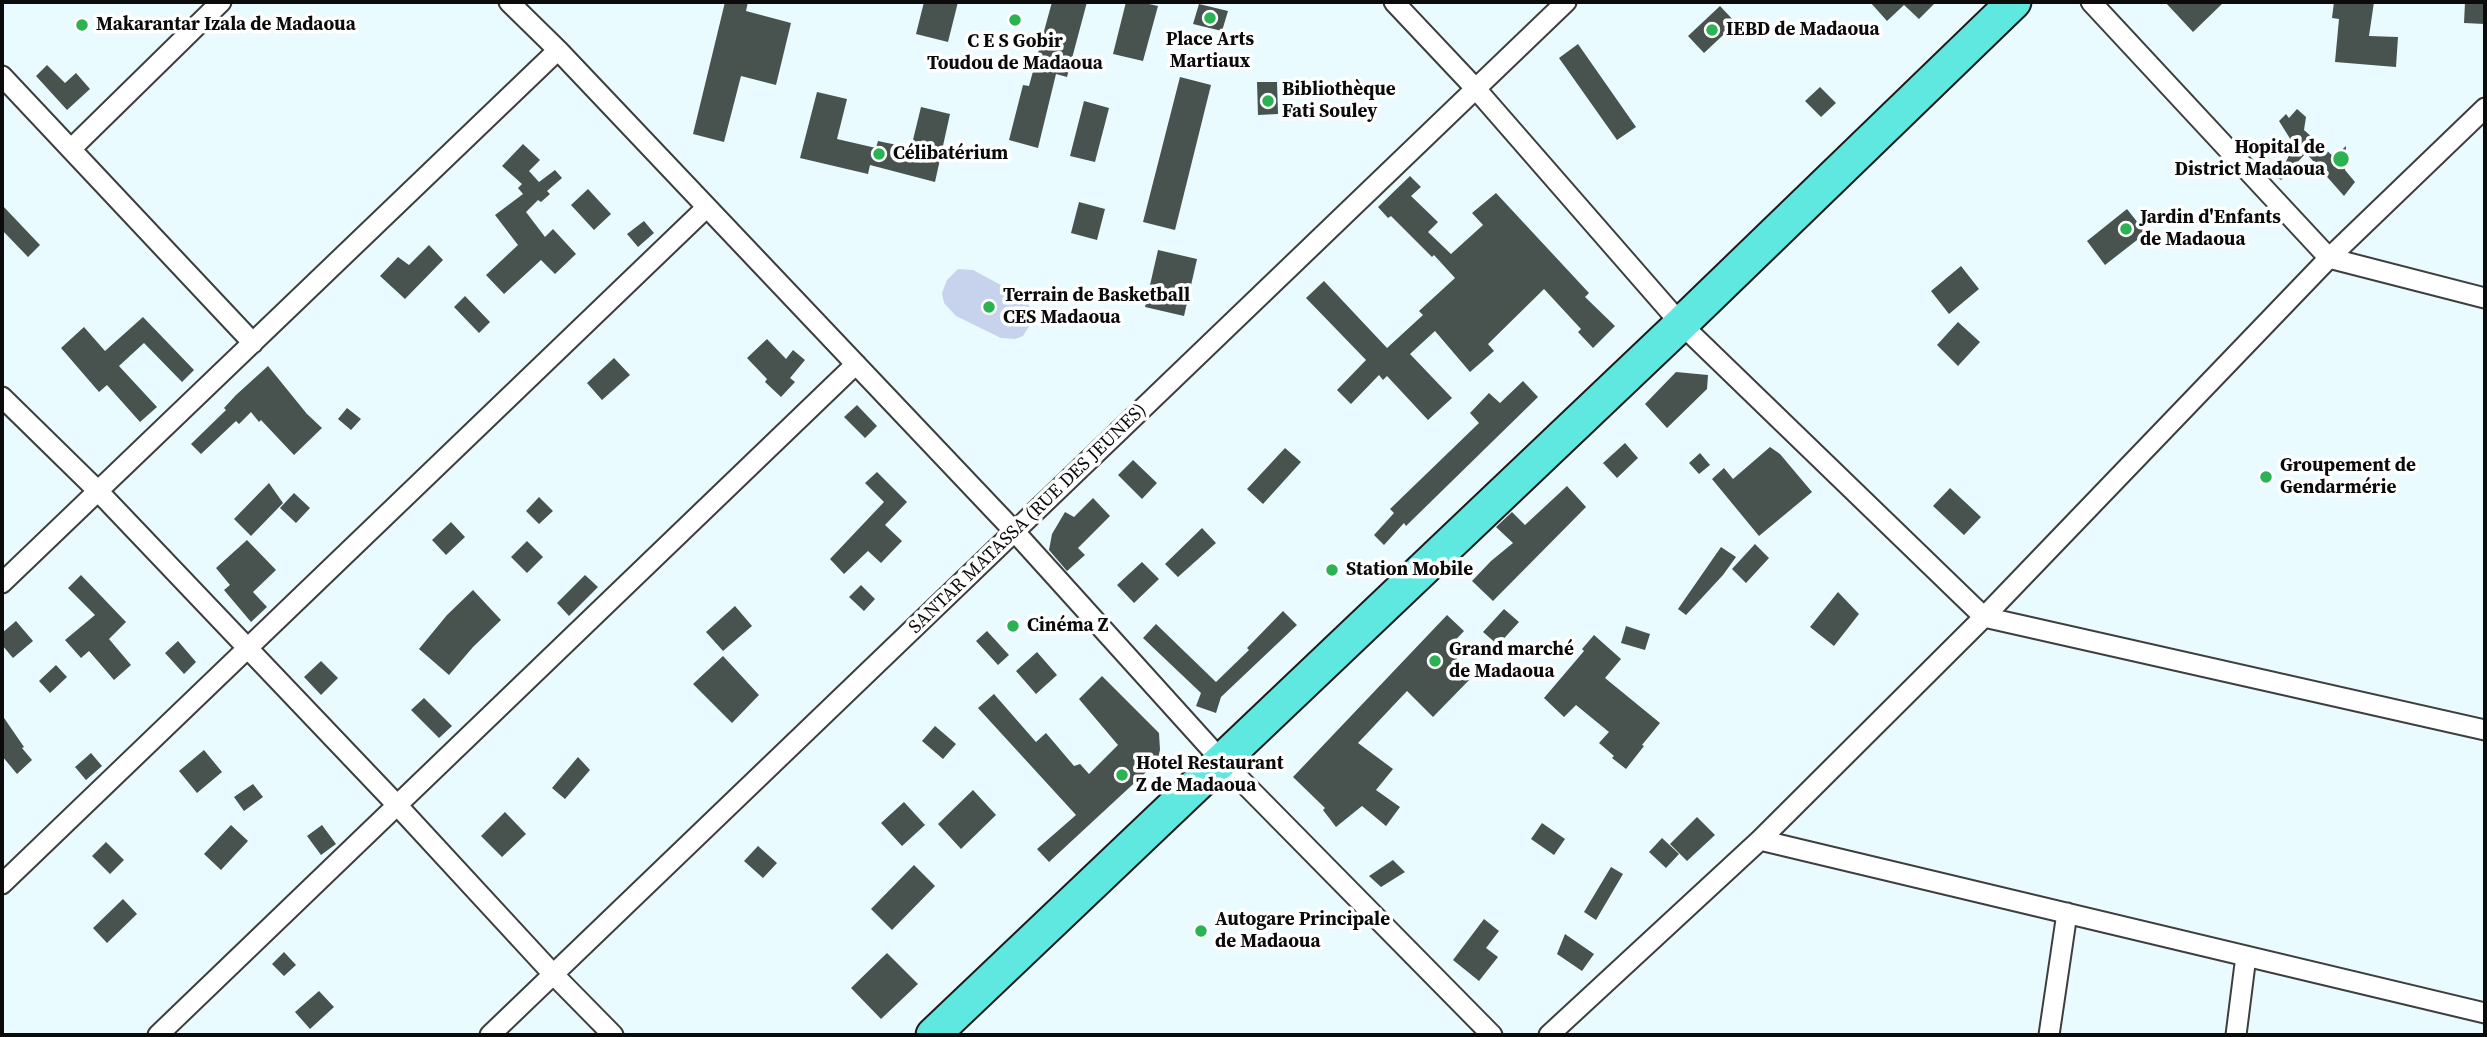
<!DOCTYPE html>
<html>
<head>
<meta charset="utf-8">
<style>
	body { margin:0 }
	#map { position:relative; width:2487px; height:1037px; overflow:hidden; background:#e9fbfe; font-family:"Source Serif 4",serif }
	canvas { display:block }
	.frame { position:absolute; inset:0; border:4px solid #0b0b0b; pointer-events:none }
</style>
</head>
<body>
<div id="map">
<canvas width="2487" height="1037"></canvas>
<div class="frame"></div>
</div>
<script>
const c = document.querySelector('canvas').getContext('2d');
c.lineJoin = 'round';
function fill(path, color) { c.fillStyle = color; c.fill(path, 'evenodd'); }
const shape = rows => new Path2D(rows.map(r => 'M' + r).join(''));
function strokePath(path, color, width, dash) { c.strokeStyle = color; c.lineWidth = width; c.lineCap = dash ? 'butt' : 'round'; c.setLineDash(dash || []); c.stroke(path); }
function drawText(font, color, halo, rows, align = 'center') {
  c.font = font + ' "Source Serif 4",serif'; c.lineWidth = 7; c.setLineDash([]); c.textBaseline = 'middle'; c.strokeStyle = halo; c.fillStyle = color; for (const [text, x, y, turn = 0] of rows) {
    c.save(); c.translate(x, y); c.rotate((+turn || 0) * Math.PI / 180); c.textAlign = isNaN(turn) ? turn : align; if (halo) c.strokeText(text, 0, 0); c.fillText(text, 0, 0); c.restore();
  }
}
fill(shape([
	[958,269,973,270,1025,298,1032,311,1033,320,1023,336,1015,339,1001,338,956,316,944,303,942,293,947,280]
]), '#c7d3ed');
fill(shape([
	[725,2,748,2,746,11,791,23,776,85,741,76,724,142,693,134],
	[924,2,958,2,948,42,916,34],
	[1052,2,1087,2,1067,77,1056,74,1038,148,1009,140,1023,85,1029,86],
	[1126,2,1140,2,1158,6,1143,61,1113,54],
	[1870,2,1936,2,1919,19,1904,5,1887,21],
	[2165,2,2224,2,2193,32],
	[2334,2,2374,2,2369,36,2398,37,2396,67,2335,62,2339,19,2332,18],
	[2465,2,2485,2,2485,24,2464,23],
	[1199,4,1228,11,1222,31,1193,24],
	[1720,6,1736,23,1704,53,1688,36],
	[1578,44,1636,127,1617,140,1559,58],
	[47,65,65,83,76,73,90,89,67,110,36,76],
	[1180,77,1211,85,1175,230,1143,222],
	[1257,82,1277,82,1278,114,1258,115],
	[1820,87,1836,103,1821,117,1805,101],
	[817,92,847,99,837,139,876,148,878,141,911,148,921,107,950,114,935,182,870,165,868,174,800,158],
	[1084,101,1109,108,1095,162,1070,156],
	[2297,109,2306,117,2304,130,2334,157,2346,146,2345,170,2355,182,2344,196,2306,153,2281,180,2278,178,2294,145,2279,121,2286,114,2289,118],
	[523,144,540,160,529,171,539,182,555,170,562,178,547,191,550,194,541,202,538,200,526,212,545,237,553,229,576,254,555,274,541,260,504,294,486,275,518,245,495,215,523,194,518,188,522,184,502,166],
	[1410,176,1421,187,1411,196,1438,222,1428,232,1451,254,1483,225,1472,213,1496,193,1589,293,1585,297,1615,326,1593,348,1578,332,1581,329,1544,289,1488,344,1494,351,1470,372,1435,331,1410,354,1452,398,1428,420,1387,376,1383,380,1379,375,1351,404,1337,390,1366,360,1306,298,1324,281,1387,348,1423,315,1419,311,1455,278,1434,255,1432,257,1391,216,1388,218,1378,207],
	[588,189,611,214,594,230,571,205],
	[1079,202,1105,209,1097,240,1071,233],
	[2,205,40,245,28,257,2,230],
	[2127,209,2146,233,2105,265,2087,241],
	[644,221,654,233,638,247,627,234],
	[429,245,443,260,405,299,380,276,398,257,409,265],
	[1158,250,1197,259,1184,316,1145,307],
	[1961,266,1979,289,1949,314,1931,291],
	[465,296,490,322,479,333,454,307],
	[143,317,194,370,182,382,144,343,119,366,157,407,140,422,107,385,99,392,61,348,84,327,105,351],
	[1958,322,1980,342,1958,366,1937,345],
	[767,339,786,359,793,350,805,360,790,378,795,382,781,397,765,382,767,379,747,358],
	[614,358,630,375,602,400,587,383],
	[268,366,307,414,322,428,294,455,261,420,259,422,251,412,239,424,236,421,201,454,191,444,226,410,224,408,236,395],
	[1676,372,1708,375,1707,389,1667,428,1645,404],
	[1523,381,1538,397,1406,526,1404,523,1384,545,1374,535,1394,513,1390,509,1479,423,1470,413,1489,393,1500,403],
	[857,405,877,426,865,438,844,417],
	[347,408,361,419,351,430,338,419],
	[1625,443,1638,458,1617,478,1603,463],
	[1770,447,1780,454,1812,492,1759,536,1712,479,1724,468,1733,479],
	[1285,448,1301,462,1263,504,1247,489],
	[1700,453,1710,465,1699,474,1689,463],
	[1133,460,1157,483,1142,499,1118,475],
	[877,472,907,502,885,525,902,541,881,563,868,551,844,574,830,559,884,502,865,483],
	[269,483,283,503,251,536,234,519],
	[1567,486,1586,507,1493,601,1472,581,1491,561,1513,543,1496,527,1512,512,1525,525],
	[1950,488,1981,517,1964,535,1933,506],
	[294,493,310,508,296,523,280,508],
	[539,497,553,511,539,524,526,511],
	[1093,498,1110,516,1078,548,1085,555,1067,571,1049,550,1052,534,1065,512,1074,517],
	[451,522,465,537,446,555,432,540],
	[1202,528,1216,543,1178,577,1165,564],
	[247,540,276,570,253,592,267,607,251,622,224,590,230,585,216,568],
	[527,541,543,557,527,573,511,557],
	[1755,544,1769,558,1746,583,1732,569],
	[1721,547,1736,557,1723,575,1686,615,1678,609],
	[1142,562,1159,579,1134,603,1117,585],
	[81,575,126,622,109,639,131,665,114,680,89,651,81,658,65,640,95,615,68,588],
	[585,575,598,587,569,616,557,603],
	[861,585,875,599,864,611,849,597],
	[473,590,501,620,473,647,449,675,419,649,447,615],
	[1838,592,1859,614,1834,646,1810,627],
	[735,606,752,626,723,651,706,632],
	[1504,609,1519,622,1498,645,1483,632],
	[1283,611,1297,625,1221,697,1216,713,1196,706,1201,693,1143,638,1156,624,1216,682,1249,650,1247,648],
	[1447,615,1464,631,1447,649,1474,675,1433,717,1407,691,1358,743,1393,769,1376,790,1400,807,1386,826,1362,806,1336,827,1323,810,1325,808,1293,777],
	[16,621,33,641,13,658,2,645,2,633],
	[1626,626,1650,634,1645,650,1621,643],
	[987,631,1009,655,998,665,976,641],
	[1594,635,1621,659,1605,678,1660,723,1642,745,1644,746,1626,769,1612,758,1614,756,1599,743,1609,732,1576,705,1564,717,1544,698,1584,651,1582,649],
	[178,641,196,662,184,674,165,653],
	[1037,652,1057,675,1036,694,1016,671],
	[723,656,759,695,732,723,693,684],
	[321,661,338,678,321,695,304,677],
	[56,665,67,677,50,693,39,681],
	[1102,676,1159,733,1160,750,1157,762,1049,862,1037,849,1076,815,978,708,994,694,1036,742,1046,733,1074,766,1080,764,1089,774,1118,745,1079,699],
	[424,698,452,726,439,738,411,710],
	[2,715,24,747,22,748,32,760,17,774,2,756],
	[935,726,956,744,943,759,922,741],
	[204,750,222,772,197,793,179,771],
	[91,753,102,766,86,780,75,767],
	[578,757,590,770,565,799,552,788],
	[253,784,263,797,244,811,234,797],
	[973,790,996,815,961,849,938,824],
	[904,802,925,825,902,846,881,823],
	[505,812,526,834,502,857,481,836],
	[1697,817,1715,835,1687,861,1670,844],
	[1542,823,1565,839,1554,855,1531,839],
	[231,825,248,841,221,870,204,854],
	[322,825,336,844,321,855,307,836],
	[1662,838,1679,854,1666,868,1649,852],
	[106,842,124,860,110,874,92,856],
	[758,846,777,863,763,878,744,861],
	[1393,860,1405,872,1381,887,1369,876],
	[914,865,935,886,892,930,871,909],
	[1611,867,1623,874,1596,920,1584,912],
	[123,899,137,914,107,943,93,928],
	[1484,919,1499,931,1486,948,1498,957,1479,981,1453,960],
	[1565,934,1594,954,1582,971,1557,954],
	[284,952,296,965,284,976,272,964],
	[887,953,918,984,881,1019,851,988],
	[319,991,334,1007,310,1029,295,1012]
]), '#48524f');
const minor = shape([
	[509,2,558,50,1015,532,1221,760,1492,1035],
	[1394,2,1476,89,1681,324,1984,617,2485,730],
	[2091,2,2329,258,2485,298],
	[2,76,253,343],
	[71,149,221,2],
	[2,397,98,491,397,805,553,974,613,1035],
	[2,583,558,50],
	[1760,840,2485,1013],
	[2,884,707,207],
	[158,1035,856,364],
	[490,1035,1566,2],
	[1549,1035,1760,840,1984,617,2329,258,2485,108],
	[2049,1035,2067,913],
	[2236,1035,2246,956]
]);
const trunk = shape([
	[933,1035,1681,324,2014,2]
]);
strokePath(minor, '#3e3e3e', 23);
strokePath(trunk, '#1c1c1c', 37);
strokePath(minor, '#fff', 19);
strokePath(trunk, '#5fe8e0', 33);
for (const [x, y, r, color] of [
	[1210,18,7,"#2bb252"],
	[1015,20,7,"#2bb252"],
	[82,25,7,"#2bb252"],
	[1712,30,7,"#2bb252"],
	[1268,101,7,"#2bb252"],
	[879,154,7,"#2bb252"],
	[2341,159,9,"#2bb252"],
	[2126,229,7,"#2bb252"],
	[989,307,7,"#2bb252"],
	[2266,477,7,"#2bb252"],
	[1332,570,7,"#2bb252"],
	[1013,626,7,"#2bb252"],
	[1435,661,7,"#2bb252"],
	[1122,775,7,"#2bb252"],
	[1201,931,7,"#2bb252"]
]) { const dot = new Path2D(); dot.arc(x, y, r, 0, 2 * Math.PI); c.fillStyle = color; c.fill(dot); strokePath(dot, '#fff', 2.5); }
drawText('bold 19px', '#0b0b0b', '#fff', [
	["Makarantar Izala de Madaoua",96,25],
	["IEBD de Madaoua",1726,30],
	["Place Arts",1210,40,"center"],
	["Martiaux",1210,62,"center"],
	["C E S Gobir",1015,42,"center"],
	["Toudou de Madaoua",1015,64,"center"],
	["Bibliothèque",1282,90],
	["Fati Souley",1282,112],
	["Hopital de",2325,148,"right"],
	["District Madaoua",2325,170,"right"],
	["Célibatérium",893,154],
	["Jardin d'Enfants",2140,218],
	["de Madaoua",2140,240],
	["Terrain de Basketball",1003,296],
	["CES Madaoua",1003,318],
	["Groupement de",2280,466],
	["Gendarmérie",2280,488],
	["Station Mobile",1346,570],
	["Cinéma Z",1027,626],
	["Grand marché",1449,650],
	["de Madaoua",1449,672],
	["Hotel Restaurant",1136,764],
	["Z de Madaoua",1136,786],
	["Autogare Principale",1215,920],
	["de Madaoua",1215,942]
], 'left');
drawText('19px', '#0b0b0b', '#fff', [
	["SANTAR MATASSA (RUE DES JEUNES)",1028,519,-44]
]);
</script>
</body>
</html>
